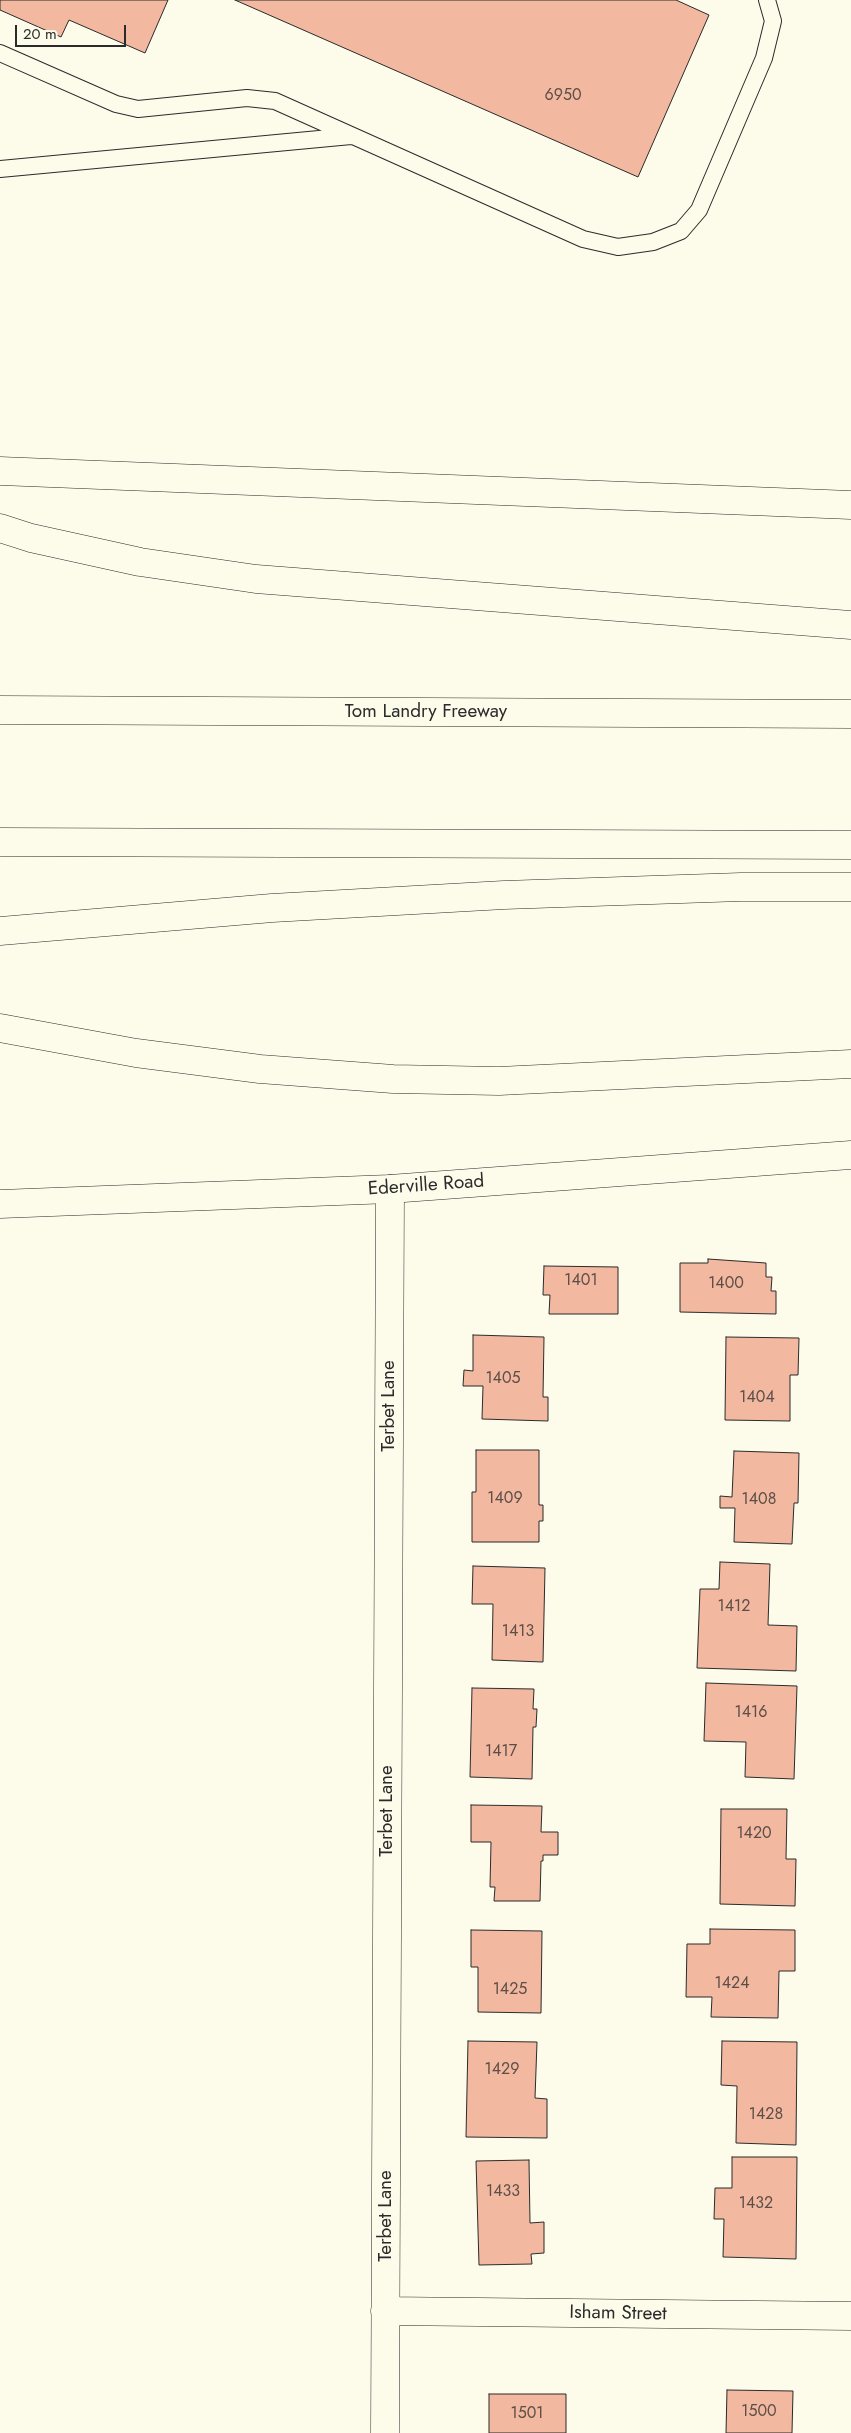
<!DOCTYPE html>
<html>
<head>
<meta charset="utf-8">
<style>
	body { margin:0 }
	#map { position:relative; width:851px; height:2433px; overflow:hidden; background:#fdfbea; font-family:Jost,sans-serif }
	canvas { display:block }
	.scale { position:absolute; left:15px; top:25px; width:111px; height:22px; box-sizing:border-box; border:2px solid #2b2b2b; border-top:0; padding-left:6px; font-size:15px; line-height:18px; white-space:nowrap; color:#2b2b2b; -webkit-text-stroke:4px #fdfbea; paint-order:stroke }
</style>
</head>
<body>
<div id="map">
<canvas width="851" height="2433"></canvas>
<div class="scale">20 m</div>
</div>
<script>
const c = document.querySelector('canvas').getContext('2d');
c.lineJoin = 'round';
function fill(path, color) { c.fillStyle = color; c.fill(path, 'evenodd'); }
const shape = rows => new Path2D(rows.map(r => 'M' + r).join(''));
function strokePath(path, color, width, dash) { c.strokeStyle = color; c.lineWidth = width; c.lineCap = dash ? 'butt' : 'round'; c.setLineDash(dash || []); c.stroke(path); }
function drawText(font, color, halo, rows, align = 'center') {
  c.font = font + ' Jost,sans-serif'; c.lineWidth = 4; c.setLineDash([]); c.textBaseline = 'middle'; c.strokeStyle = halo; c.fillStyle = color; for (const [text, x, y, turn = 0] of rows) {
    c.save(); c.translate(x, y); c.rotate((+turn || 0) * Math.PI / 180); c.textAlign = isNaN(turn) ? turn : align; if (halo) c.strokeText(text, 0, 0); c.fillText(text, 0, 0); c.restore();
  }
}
const building = shape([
	[0,0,168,0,145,53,69,20,61,37,0,10,0,0],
	[235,0,676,0,709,15,638,177,235,0],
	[708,1259,766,1263,766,1277,772,1277,771,1291,776,1291,776,1314,680,1312,680,1263,708,1263,708,1259],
	[544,1266,618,1267,618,1314,549,1314,550,1295,543,1295,544,1266],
	[473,1335,544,1337,543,1397,548,1397,548,1421,482,1419,483,1386,463,1386,464,1370,473,1371,473,1335],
	[726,1337,799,1338,798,1375,790,1375,790,1421,725,1420,726,1337],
	[476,1450,539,1450,539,1505,543,1505,543,1521,539,1521,539,1542,472,1542,472,1492,476,1492,476,1450],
	[734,1451,799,1453,798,1503,794,1503,792,1544,734,1542,735,1508,720,1508,720,1496,732,1497,734,1451],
	[720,1562,770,1564,768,1625,797,1626,796,1671,697,1668,700,1589,719,1589,720,1562],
	[473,1566,545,1568,543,1662,492,1660,493,1604,472,1604,473,1566],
	[706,1683,797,1686,794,1779,745,1777,746,1742,704,1741,706,1683],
	[472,1688,534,1689,533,1709,537,1709,536,1727,533,1727,532,1779,470,1777,472,1688],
	[471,1805,542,1806,541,1832,558,1832,558,1855,543,1855,543,1861,541,1861,540,1901,494,1901,495,1887,490,1887,491,1842,471,1842,471,1805],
	[721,1809,787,1809,786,1859,796,1859,795,1906,720,1904,721,1809],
	[710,1929,795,1930,795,1971,779,1971,778,2018,711,2017,712,1997,686,1997,687,1944,710,1944,710,1929],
	[471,1930,542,1931,541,2013,478,2012,478,1967,471,1967,471,1930],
	[468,2041,537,2042,535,2098,547,2099,547,2138,466,2137,468,2041],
	[722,2041,797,2042,796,2145,736,2143,737,2086,721,2085,722,2041],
	[732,2157,797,2157,796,2259,723,2257,724,2219,714,2219,715,2188,732,2188,732,2157],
	[529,2160,530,2223,544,2222,544,2253,531,2254,532,2264,479,2265,476,2161,529,2160],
	[727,2390,793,2391,792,2433,726,2433,727,2390],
	[489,2394,566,2394,566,2433,489,2433,489,2394]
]);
fill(building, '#f2b8a0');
strokePath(building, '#2b2b2b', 1);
const service = shape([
	[0,53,116,104,138,109,247,98,275,101,583,239,618,247,653,242,681,231,699,210,764,58,773,21,767,0],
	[0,169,351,136]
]);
const minor = shape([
	[385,2311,851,2316],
	[385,2433,390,1189]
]);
const tertiary = shape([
	[0,1204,390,1189,851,1155]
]);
const motorway = shape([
	[0,471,851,505],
	[0,528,31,538,140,562,256,579,851,625],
	[0,710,851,714],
	[0,842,851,845],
	[0,931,272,908,504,895,741,887,851,887],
	[0,1028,136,1053,260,1069,393,1079,499,1081,851,1064]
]);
strokePath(service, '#2b2b2b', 18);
strokePath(minor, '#2b2b2b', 29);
strokePath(tertiary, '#2b2b2b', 29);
strokePath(motorway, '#2b2b2b', 29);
strokePath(service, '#fdfbea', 16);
strokePath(minor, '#fdfbea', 28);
strokePath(tertiary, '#fdfbea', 28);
strokePath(motorway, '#fdfbea', 28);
drawText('16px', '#5d4e48', null, [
	["6950",563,96],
	["1401",581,1281],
	["1400",726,1284],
	["1405",503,1379],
	["1404",757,1398],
	["1409",505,1499],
	["1408",759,1500],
	["1412",734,1607],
	["1413",518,1632],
	["1416",751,1713],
	["1417",501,1752],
	["1420",754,1834],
	["1424",732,1984],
	["1425",510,1990],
	["1429",502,2070],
	["1428",766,2115],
	["1433",503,2192],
	["1432",756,2204],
	["1500",759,2412],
	["1501",527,2414]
]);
drawText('19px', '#2b2b2b', '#fdfbea', [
	["Tom Landry Freeway",426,712],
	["Ederville Road",426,1186,-4],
	["Terbet Lane",389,1406,-90],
	["Terbet Lane",387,1811,-90],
	["Terbet Lane",386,2216,-90],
	["Isham Street",618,2314,1]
]);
</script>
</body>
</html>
